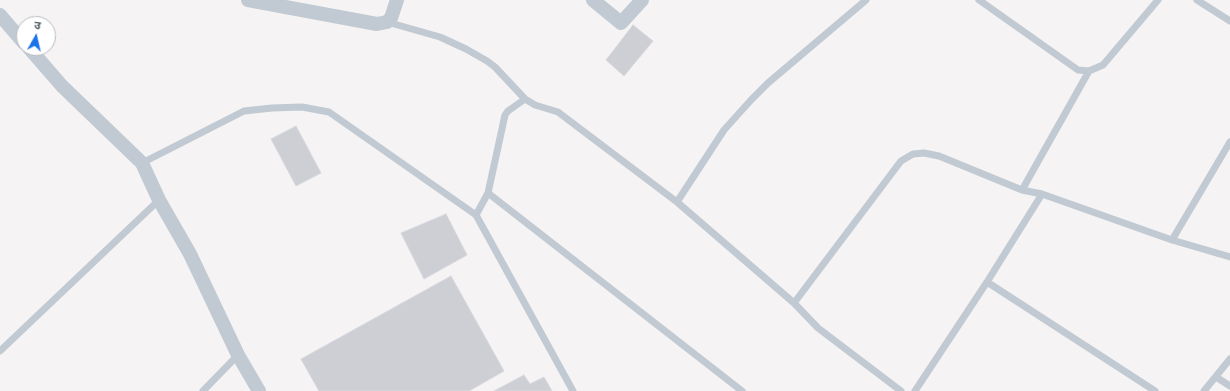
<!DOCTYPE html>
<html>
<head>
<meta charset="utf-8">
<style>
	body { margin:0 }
	#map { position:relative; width:1230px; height:391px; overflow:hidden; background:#f5f3f3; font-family:Quicksand,"Noto Sans Devanagari",sans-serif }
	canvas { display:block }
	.north { position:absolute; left:16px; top:16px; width:40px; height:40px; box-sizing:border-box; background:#fff; border:1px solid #b7bbc0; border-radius:50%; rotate:8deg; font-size:11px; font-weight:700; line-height:16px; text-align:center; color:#4a5661 }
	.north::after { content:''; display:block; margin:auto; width:14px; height:18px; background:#1a73e8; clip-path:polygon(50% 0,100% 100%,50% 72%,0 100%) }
</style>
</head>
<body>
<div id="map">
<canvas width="1230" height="391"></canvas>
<div class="north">उ</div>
</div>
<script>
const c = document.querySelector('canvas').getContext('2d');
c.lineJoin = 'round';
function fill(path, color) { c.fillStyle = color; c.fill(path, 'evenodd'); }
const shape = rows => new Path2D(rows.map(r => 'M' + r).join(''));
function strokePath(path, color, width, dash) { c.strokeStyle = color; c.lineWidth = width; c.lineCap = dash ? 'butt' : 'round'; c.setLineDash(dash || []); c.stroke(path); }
const building = shape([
	[633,25,653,41,624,76,606,60,633,25],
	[296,126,321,173,296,186,271,139,296,126],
	[446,214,467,255,424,279,401,233,446,214],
	[451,276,504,371,469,391,319,391,301,359,451,276],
	[524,375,530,384,544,377,552,391,494,391,524,375]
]);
fill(building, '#cdcfd5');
strokePath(building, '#d7d9de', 1);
strokePath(shape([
	[979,0,1078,70,1089,71,1103,65,1158,0],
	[1197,0,1230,21],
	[387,22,440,37,466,49,487,61,495,67,525,99],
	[142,163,244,111,272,108,302,107,329,112,476,215,488,193,505,115,508,111,525,99,535,105,558,112,677,202,794,303,818,328,901,391],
	[1022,190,1089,71],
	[488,193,742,391],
	[677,202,724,130,751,100,768,83,866,0],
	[476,215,573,391],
	[1172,240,1230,142],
	[987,282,1155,391],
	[794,303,901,161,913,154,924,153,939,156,1022,190,1042,194,1172,240,1230,257],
	[0,351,159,200],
	[1216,377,1230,386],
	[203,391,238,355],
	[915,391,987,282,1042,194],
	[1204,391,1230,359]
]), '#c1cad2', 7);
strokePath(shape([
	[248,0,377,24,387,22,391,18,397,0],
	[593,0,621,23,642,0],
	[0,15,24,43],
	[29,48,62,86,142,163,159,200,190,254,238,355,259,391]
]), '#c1cad2', 14);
</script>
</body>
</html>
